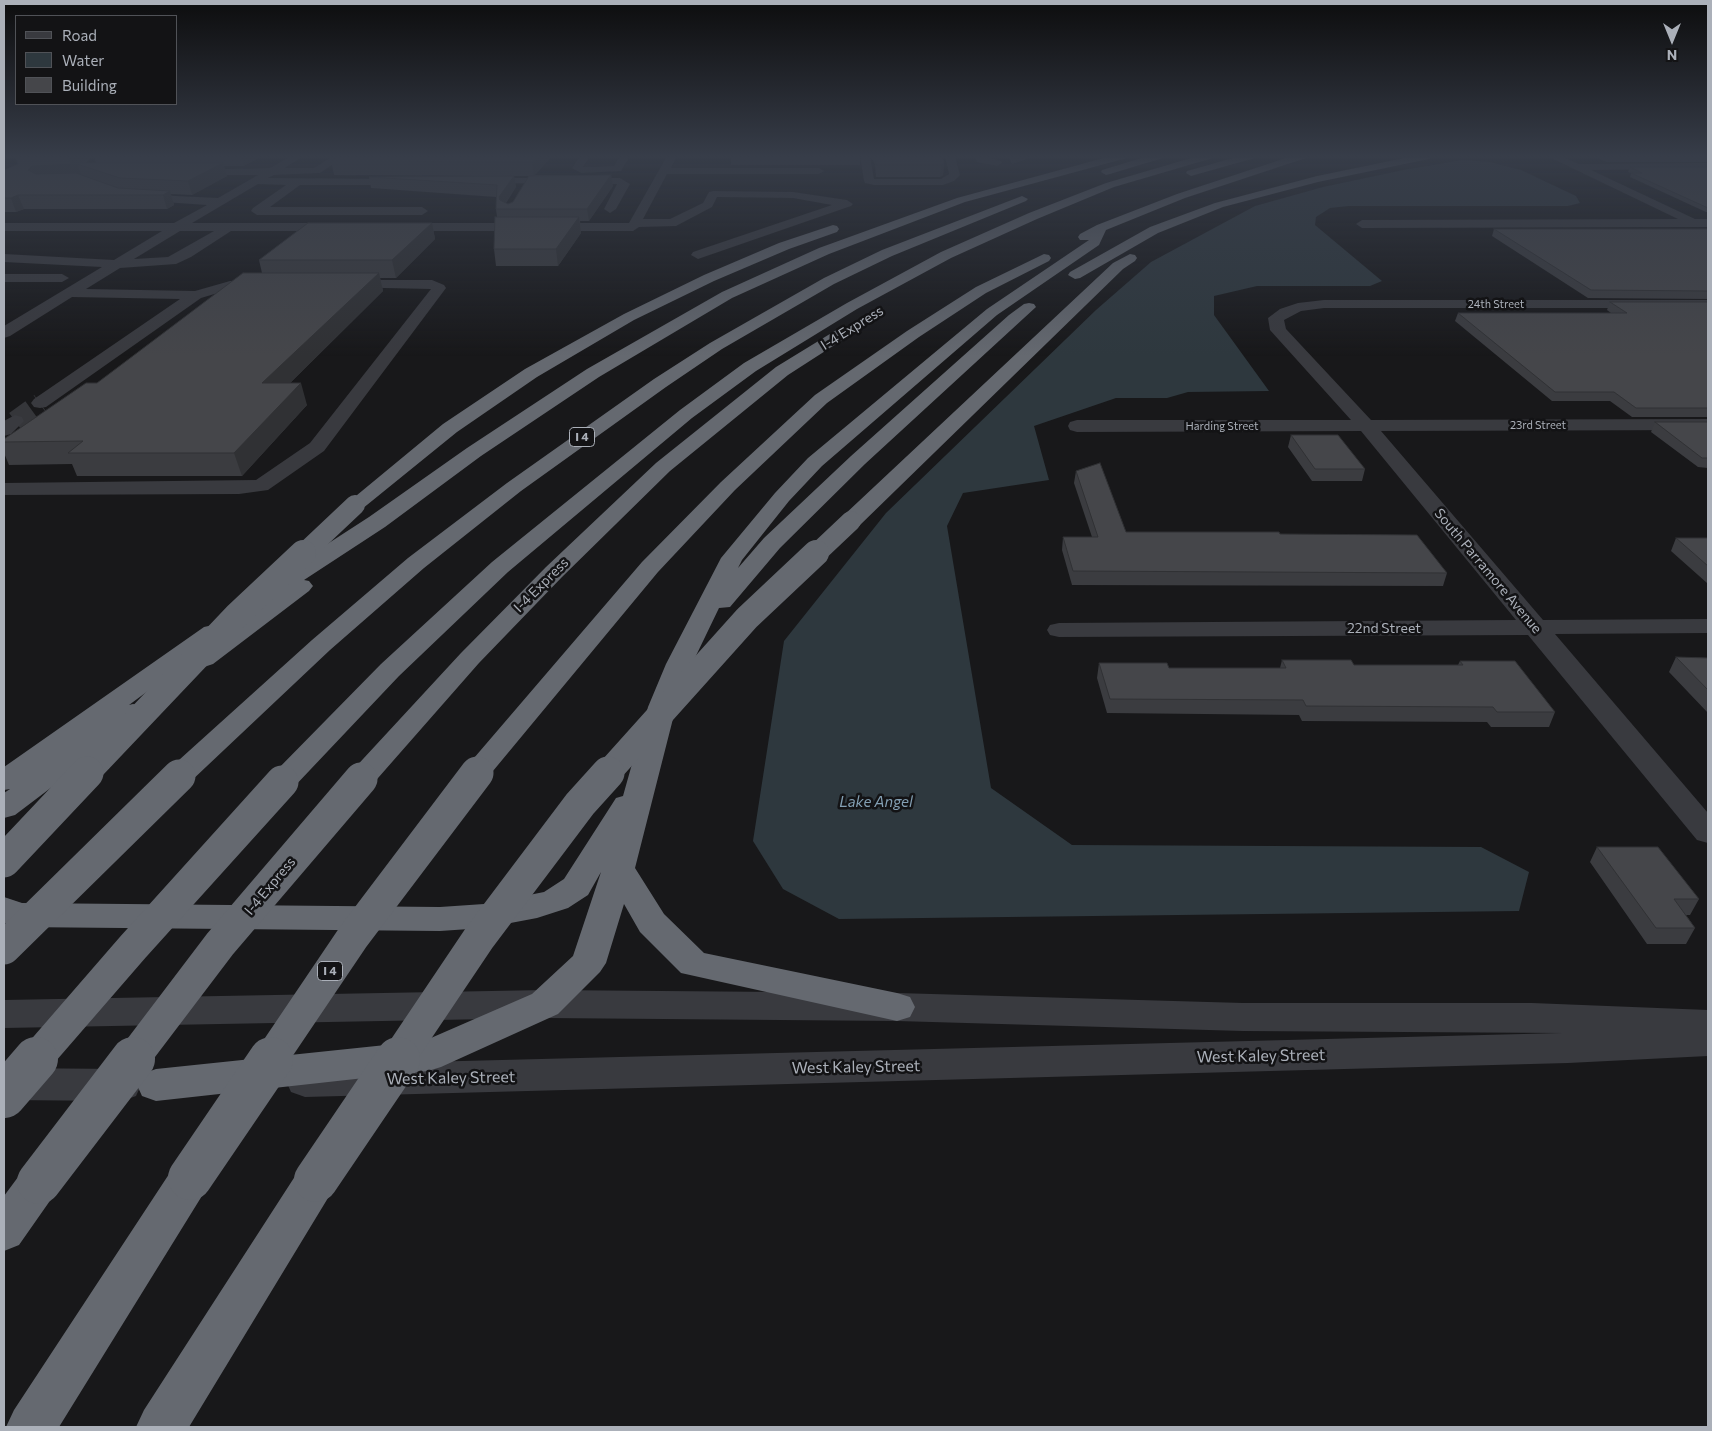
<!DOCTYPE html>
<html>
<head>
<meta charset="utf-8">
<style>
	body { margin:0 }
	#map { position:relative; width:1712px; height:1431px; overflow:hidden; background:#18181a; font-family:Commissioner,sans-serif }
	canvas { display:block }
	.frame { position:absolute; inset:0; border:5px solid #abb0b9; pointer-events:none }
	.legend { position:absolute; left:15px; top:15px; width:162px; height:90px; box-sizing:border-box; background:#131315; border:1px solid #505257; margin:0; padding:6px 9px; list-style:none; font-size:15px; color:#abb0b9 }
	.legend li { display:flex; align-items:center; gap:10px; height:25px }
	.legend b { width:25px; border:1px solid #505257 }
	.north { position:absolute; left:1647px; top:15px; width:50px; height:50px; -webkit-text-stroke:4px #131315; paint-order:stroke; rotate:180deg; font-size:14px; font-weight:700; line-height:20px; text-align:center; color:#abb0b9 }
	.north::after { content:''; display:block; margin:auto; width:18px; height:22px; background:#abb0b9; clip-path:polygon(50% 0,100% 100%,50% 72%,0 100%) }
</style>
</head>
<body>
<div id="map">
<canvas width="1712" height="1431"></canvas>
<div class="frame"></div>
<ul class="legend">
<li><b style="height:6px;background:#393a3f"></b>Road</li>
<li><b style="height:14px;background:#2e383e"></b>Water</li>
<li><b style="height:14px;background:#45464a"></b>Building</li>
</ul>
<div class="north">N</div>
</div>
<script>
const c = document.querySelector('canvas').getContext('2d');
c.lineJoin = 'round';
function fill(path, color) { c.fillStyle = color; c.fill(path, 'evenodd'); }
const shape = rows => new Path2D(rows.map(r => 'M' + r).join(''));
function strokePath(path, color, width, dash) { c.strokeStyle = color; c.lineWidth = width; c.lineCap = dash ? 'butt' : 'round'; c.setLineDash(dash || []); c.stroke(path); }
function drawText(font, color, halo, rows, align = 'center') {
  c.font = font + ' Commissioner,sans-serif'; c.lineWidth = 5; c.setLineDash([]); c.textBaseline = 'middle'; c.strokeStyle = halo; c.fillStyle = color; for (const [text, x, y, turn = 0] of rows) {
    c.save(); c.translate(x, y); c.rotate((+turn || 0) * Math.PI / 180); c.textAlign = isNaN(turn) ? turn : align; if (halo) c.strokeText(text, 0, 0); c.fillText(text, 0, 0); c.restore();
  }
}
fill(shape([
	[1463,160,1490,162,1521,170,1576,196,1580,203,1568,206,1349,206,1330,208,1316,217,1315,225,1382,281,1370,286,1257,286,1214,296,1214,315,1269,391,1188,392,1167,398,1116,398,1034,426,1049,480,963,493,947,526,991,788,1072,845,1481,847,1529,872,1519,911,839,919,783,889,753,841,784,641,886,513,1096,310,1151,262,1255,206,1323,187,1408,169]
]), '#2e383e');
strokePath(shape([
	[15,421,40,403]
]), '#35363a', 20, [20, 10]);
fill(shape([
	[291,156,303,156,285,168,314,168,333,156,345,156,320,173,274,175,268,178,407,179,413,182,407,185,300,185,270,207,422,207,428,211,422,215,257,215,251,211,253,208,286,185,258,184,192,223,342,223,348,227,342,231,231,231,191,257,176,264,120,268,86,289,195,291,230,281,261,280,266,281,268,284,266,287,261,288,231,289,201,298,46,407,40,408,34,407,31,403,34,399,180,299,72,297,10,336,4,338,4,326,102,267,4,262,4,254,114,260,162,231,4,231,4,223,174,223,207,205,134,200,128,197,134,194,218,198,258,175,188,175,183,172,184,170,270,168,291,156],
	[180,231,214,231,168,257,134,259,180,231],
	[580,156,590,156,583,167,614,166,620,156,630,156,621,171,581,173,572,168,580,156],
	[667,156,677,156,671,168,819,168,824,171,819,174,667,174,643,219,670,219,703,203,709,192,713,191,793,192,847,200,853,204,851,206,698,259,691,255,693,252,832,205,793,198,717,197,712,207,676,226,639,227,633,231,395,231,389,227,395,223,629,223,667,156],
	[860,156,870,156,874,179,941,179,949,174,945,156,955,156,960,175,954,181,943,185,874,185,865,183,864,181,860,156],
	[974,156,984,156,1001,161,1002,163,997,166,981,163,977,162,974,156],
	[1547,156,1560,156,1579,164,1708,163,1708,169,1591,170,1695,219,1708,219,1708,227,1362,228,1356,224,1362,220,1678,219,1547,156],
	[477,178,620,178,630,184,616,209,610,213,604,209,617,184,473,183,472,181,473,179,477,178],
	[4,274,62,274,69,278,62,282,4,282,4,274],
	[344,280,432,280,444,285,446,288,324,451,268,490,239,494,4,495,4,483,256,480,310,443,431,289,339,287,337,284,339,281,344,280],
	[1324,300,1708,300,1708,308,1324,308,1301,311,1284,320,1286,329,1371,420,1708,419,1708,430,1381,431,1543,620,1708,619,1708,633,1555,634,1708,813,1708,843,1697,840,1528,635,1059,637,1050,635,1047,630,1050,625,1059,623,1516,620,1361,431,1077,432,1070,430,1068,426,1070,422,1077,420,1351,420,1270,330,1268,318,1280,309,1298,303,1324,300],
	[15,415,22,417,24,421,11,434,4,436,4,421,15,415],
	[545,990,897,993,1243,1003,1532,1003,1708,1010,1708,1056,1568,1063,305,1097,291,1092,286,1081,291,1070,305,1065,1562,1033,1243,1031,897,1021,545,1018,4,1028,4,1000,545,990],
	[4,1068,122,1069,136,1074,141,1085,136,1096,122,1101,5,1100,4,1068]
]), '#393a3f');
fill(shape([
	[1111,156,1128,156,1127,158,965,202,829,254,732,298,599,377,481,456,385,527,304,580,309,581,313,586,309,591,213,664,204,667,195,664,191,659,129,705,133,704,143,706,147,712,143,718,15,815,4,818,4,793,10,789,4,790,4,767,204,627,213,625,222,627,225,631,271,597,264,595,260,590,264,585,369,517,467,448,587,369,722,292,819,248,957,198,1111,156],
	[1148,156,1164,156,1163,158,1110,174,1106,175,1101,172,1102,170,1148,156],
	[1198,156,1214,156,1213,158,1114,187,1037,219,951,258,857,309,756,371,692,418,508,572,399,676,292,789,282,791,272,789,267,782,272,775,381,664,492,562,680,410,744,363,847,303,941,252,1029,213,1106,183,1198,156],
	[1240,156,1256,156,1255,158,1191,176,1186,173,1187,171,1240,156],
	[1292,156,1307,156,1306,158,1185,198,1106,230,1099,245,997,315,822,466,789,501,742,560,738,568,764,538,851,456,1009,315,1024,304,1029,303,1034,304,1036,307,865,464,780,548,730,607,719,608,692,664,676,707,635,868,664,914,704,953,897,993,910,997,915,1007,910,1017,897,1021,681,973,640,932,624,904,606,963,600,972,558,1014,441,1067,428,1071,156,1101,142,1096,137,1085,142,1074,156,1069,424,1041,532,994,573,956,601,872,588,895,568,908,537,918,484,928,440,931,18,927,4,923,4,897,22,903,440,907,484,904,544,892,564,879,616,798,623,796,648,707,666,664,721,558,775,493,808,458,987,309,1089,240,1080,240,1078,237,1080,234,1097,225,1177,194,1292,156],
	[1414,156,1434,156,1429,159,1318,182,1223,207,1158,233,1080,278,1075,279,1068,275,1070,272,1150,227,1215,203,1317,176,1414,156],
	[1022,196,1028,199,1026,201,892,256,834,284,722,349,666,387,521,491,424,568,330,650,189,783,179,785,169,783,164,776,169,769,312,640,408,558,507,483,654,379,710,343,824,278,882,250,1022,196],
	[833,225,837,226,839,229,837,232,789,249,714,281,634,320,537,377,457,432,362,509,355,511,348,509,345,505,443,424,525,369,624,314,704,275,779,243,833,225],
	[1044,254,1049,255,1051,258,1049,261,986,293,919,337,827,403,735,490,658,572,488,777,478,780,468,777,463,771,468,765,642,562,721,482,815,395,907,331,976,287,1044,254],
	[1130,254,1135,255,1137,258,1135,261,1123,269,859,526,851,527,843,526,840,521,843,516,1113,263,1130,254],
	[844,327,850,329,852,332,850,335,788,375,670,471,562,577,479,663,371,786,361,788,351,786,346,779,351,772,461,653,546,567,656,463,776,367,838,329,844,327],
	[190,1159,205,1165,211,1178,205,1191,59,1427,6,1427,14,1410,175,1165,190,1159],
	[316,1161,331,1167,337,1180,331,1193,189,1427,136,1427,144,1410,301,1167,316,1161],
	[39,1163,54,1169,60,1182,54,1195,19,1245,4,1251,4,1196,24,1169,39,1163]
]), '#656970');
strokePath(shape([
	[302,555,355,505],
	[815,555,851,521]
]), '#656970', 20);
strokePath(shape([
	[86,774,237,615,303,553],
	[476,774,478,771],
	[607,774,747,618,816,553]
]), '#656970', 26);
strokePath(shape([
	[4,861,87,773],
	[4,948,179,776],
	[35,1060,133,947,282,782],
	[132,1060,220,944,361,779],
	[270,1060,353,937,477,773],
	[397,1060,479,938,580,804,608,773]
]), '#656970', 33);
strokePath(shape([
	[4,1096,36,1059],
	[190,1178,271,1059],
	[316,1180,398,1059],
	[39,1182,133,1059]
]), '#656970', 44);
fill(shape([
	[15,156,262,156,244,166,224,166,227,176,192,195,171,194,174,205,167,209,24,209,16,212,4,212,4,170,18,164],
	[94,156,96,163,85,163],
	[552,156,535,175,611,175,613,186,589,221,580,221,581,233,558,266,496,266,494,249,497,217,496,209,496,197,371,188,369,177,480,176,334,175,331,161],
	[514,176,529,176,513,202,508,204,506,203,516,187],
	[731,156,860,156,860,165,731,165],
	[871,156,942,156,944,163,943,175,940,177,876,177,875,165],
	[1008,156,1034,156,1012,164],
	[1593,156,1708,156,1708,162,1607,162],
	[1630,167,1708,167,1708,212,1706,212,1630,177,1631,173,1628,172],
	[432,223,435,239,396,278,380,278,383,291,290,383,307,405,242,476,77,476,72,464,9,465,4,453,4,439,97,383,262,273,259,260],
	[1494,229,1708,229,1708,299,1588,298,1492,236],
	[1610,302,1708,302,1708,417,1632,417,1610,401,1552,401,1455,321,1458,313,1611,313,1607,310],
	[1655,422,1708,422,1708,468,1698,467,1651,432],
	[1291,435,1365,469,1362,481,1312,481,1288,447],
	[1076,471,1126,532,1280,534,1447,573,1443,586,1072,585,1062,550,1063,537,1092,537,1074,483],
	[1676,538,1708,538,1708,583,1707,583,1671,551],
	[1676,657,1708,658,1708,713,1669,672],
	[1282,660,1354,665,1458,665,1460,661,1555,712,1549,727,1491,727,1487,722,1302,721,1299,715,1107,713,1097,678,1099,663,1169,668,1280,668],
	[1597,847,1699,899,1690,915,1686,915,1695,928,1686,944,1647,944,1590,862]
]), '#3b3c40');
fill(shape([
	[72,156,94,156,81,165,77,164,82,177,37,179,28,170,32,166,69,158],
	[241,156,262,156,244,166],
	[538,156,552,156,534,176,532,162],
	[1012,156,1034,156,1012,164],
	[223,163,227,176,192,195,188,181],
	[944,163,943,175,940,177,941,165],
	[611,175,613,186,589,221,587,209],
	[514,176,516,187,501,209,499,197],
	[170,191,174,205,167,209,163,195],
	[18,195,24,209,16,212,11,198],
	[579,217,581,233,558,266,556,249],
	[432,223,435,239,396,278,392,260],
	[379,273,383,291,269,404,262,383],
	[301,383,307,405,242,476,234,453]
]), '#303134');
const building = shape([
	[22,156,72,156,69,158,71,163,223,163,188,181,120,178,77,164,32,166,28,170,36,174,76,173,118,188,170,191,163,195,18,195,11,198,4,198,4,170,18,164,16,159,22,156],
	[338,156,538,156,532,162,331,161,338,156],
	[875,156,942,156,944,163,941,165,876,165,875,156],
	[1604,156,1708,156,1708,158,1608,158,1604,156],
	[1630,167,1708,167,1708,208,1631,173,1642,173,1630,167],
	[611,175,587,209,496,209,497,185,369,177,514,176,499,197,500,200,508,204,513,202,529,176,611,175],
	[495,217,579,217,556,249,494,249,495,217],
	[308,223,432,223,392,260,259,260,308,223],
	[1494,229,1708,229,1708,291,1591,290,1494,229],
	[243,273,379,273,262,383,301,383,234,453,68,453,83,441,4,442,4,439,86,383,97,383,243,273],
	[1610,302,1708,302,1708,408,1636,408,1614,392,1555,392,1458,313,1627,313,1610,302],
	[1655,422,1708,422,1708,458,1702,458,1655,422],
	[1291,435,1338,435,1365,469,1315,469,1291,435],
	[1100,463,1126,532,1279,532,1280,534,1417,535,1447,573,1073,571,1063,537,1098,537,1076,471,1100,463],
	[1676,538,1708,538,1708,566,1676,538],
	[1676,657,1708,658,1708,690,1676,657],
	[1282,660,1351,660,1354,665,1463,665,1460,661,1515,661,1555,712,1497,712,1493,707,1306,706,1303,700,1110,699,1099,663,1167,663,1169,668,1286,668,1282,660],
	[1597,847,1658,847,1699,899,1674,899,1695,928,1656,928,1597,847]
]);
fill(building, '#45464a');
strokePath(building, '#303134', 1);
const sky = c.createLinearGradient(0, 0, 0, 356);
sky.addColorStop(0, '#0d0d0e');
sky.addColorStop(0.44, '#373d49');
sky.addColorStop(1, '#373d4900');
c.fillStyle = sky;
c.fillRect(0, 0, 1712, 356);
drawText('11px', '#abb0b9', '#131315', [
	["24th Street",1496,304],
	["23rd Street",1538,425],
	["Harding Street",1222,426]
]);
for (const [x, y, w] of [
	[582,437,25],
	[330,971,25]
]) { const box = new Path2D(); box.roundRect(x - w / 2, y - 9.5, w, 19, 4); c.fillStyle = '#131315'; c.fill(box); strokePath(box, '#abb0b9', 1); }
drawText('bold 12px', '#abb0b9', null, [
	["I 4",582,437],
	["I 4",330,971]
]);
drawText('14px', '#abb0b9', '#131315', [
	["I-4 Express",852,328,-32],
	["South Parramore Avenue",1488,571,50],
	["I-4 Express",541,585,-45],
	["22nd Street",1384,628],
	["I-4 Express",270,886,-50]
]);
drawText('italic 15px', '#839fb3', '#131315', [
	["Lake Angel",876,802]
]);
drawText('16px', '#abb0b9', '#131315', [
	["West Kaley Street",1261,1056,-1],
	["West Kaley Street",856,1067,-1],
	["West Kaley Street",451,1078,-1]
]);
</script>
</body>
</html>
